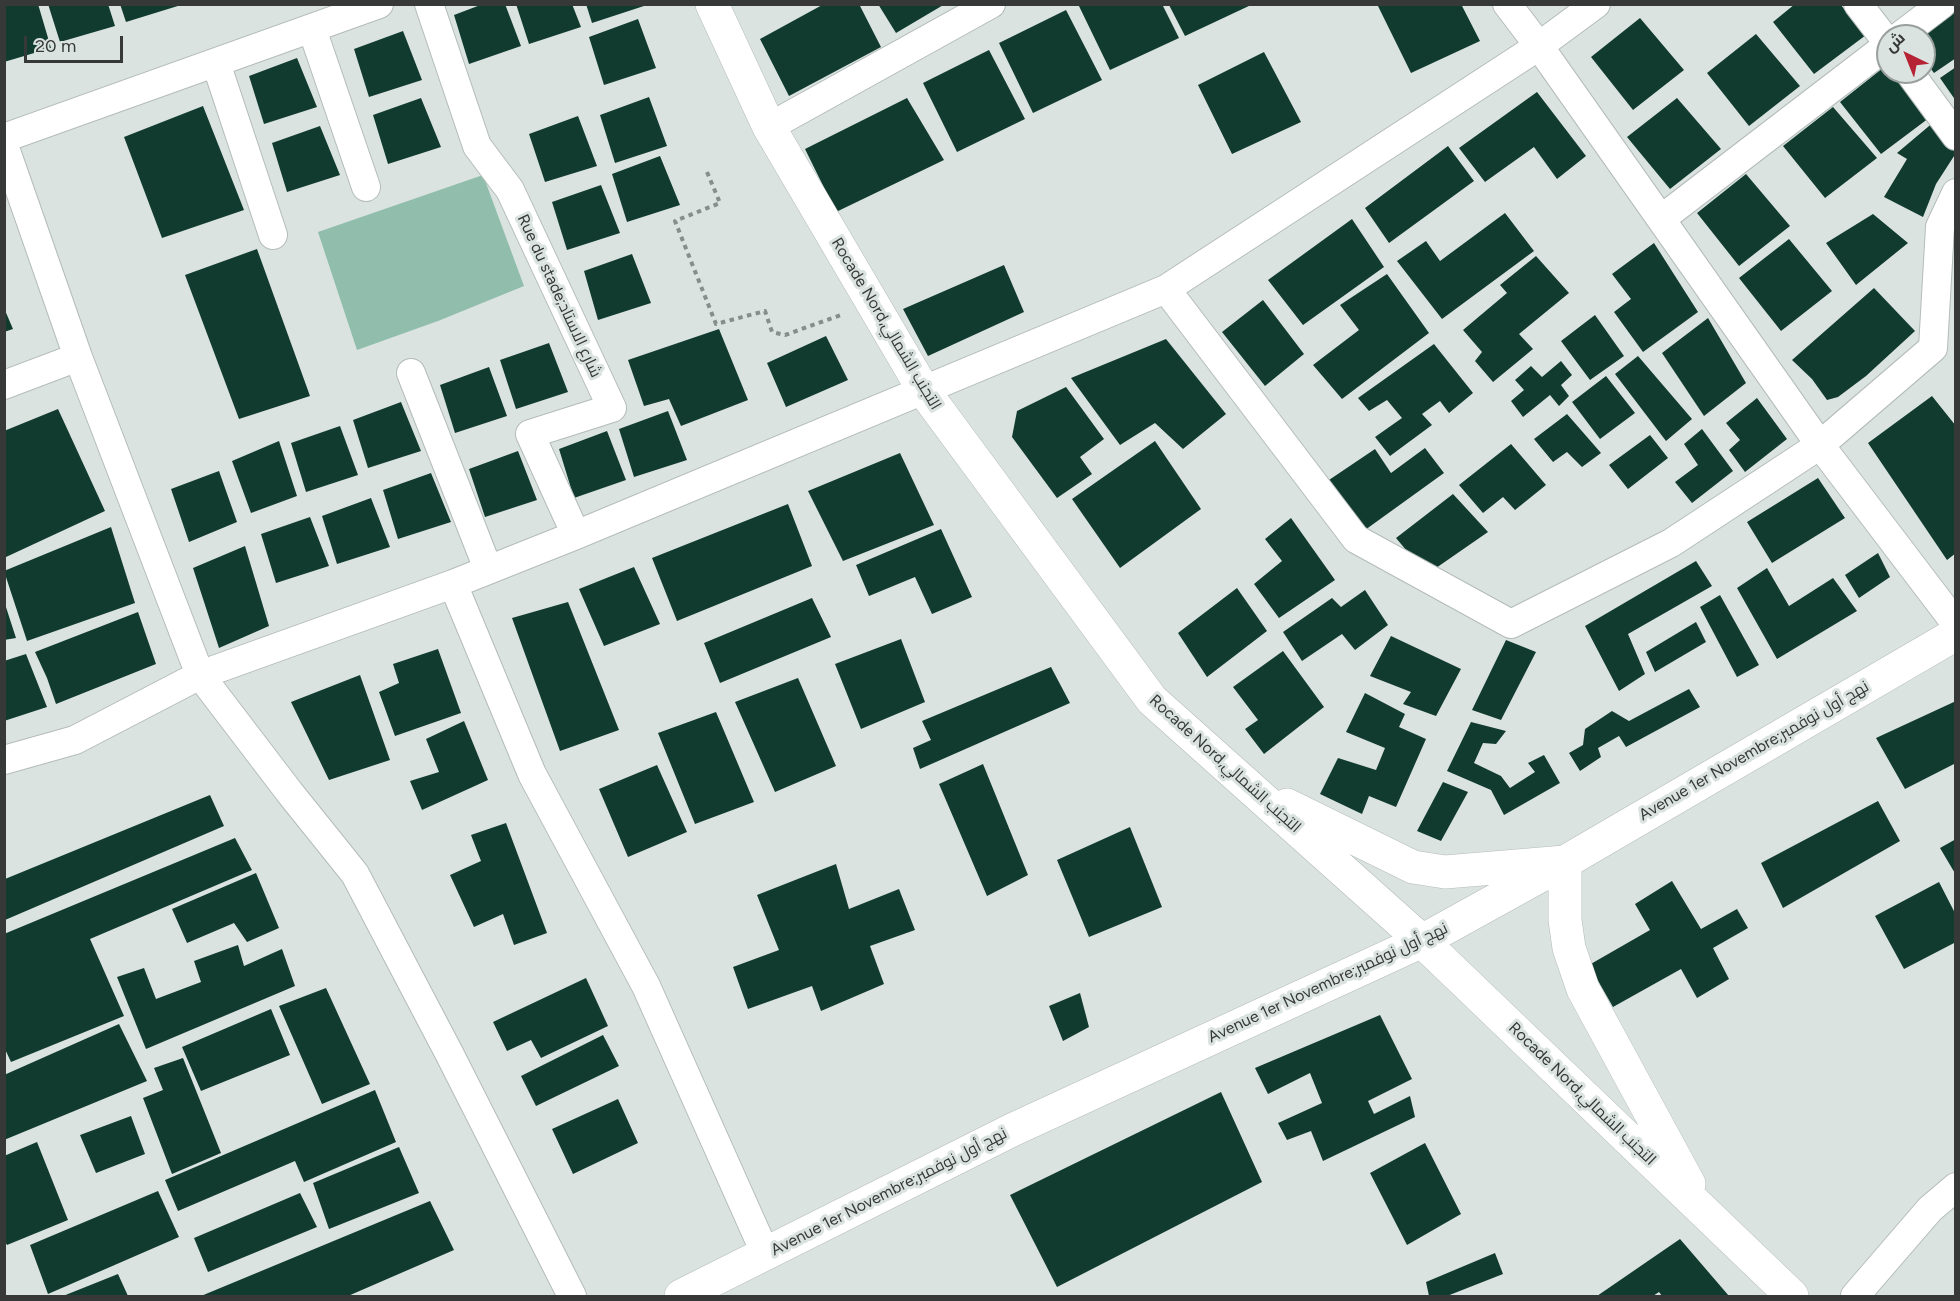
<!DOCTYPE html>
<html>
<head>
<meta charset="utf-8">
<style>
	body { margin:0 }
	#map { position:relative; width:1960px; height:1301px; overflow:hidden; background:#dae3e0; font-family:Figtree,Cairo,sans-serif }
	canvas { display:block }
	.frame { position:absolute; inset:0; border:6px solid #363938; pointer-events:none }
	.north { position:absolute; left:1876px; top:24px; width:60px; height:60px; box-sizing:border-box; background:#dae3e0; border:2px solid #989f9d; border-radius:50%; rotate:317deg; font-size:16px; font-weight:700; line-height:24px; text-align:center; color:#363938 }
	.north::after { content:''; display:block; margin:auto; width:21px; height:27px; background:#b52335; clip-path:polygon(50% 0,100% 100%,50% 72%,0 100%) }
	.scale { position:absolute; left:24px; top:36px; width:99px; height:27px; box-sizing:border-box; border:3px solid #363938; border-top:0; padding-left:8px; font-size:18px; line-height:21px; white-space:nowrap; color:#363938; -webkit-text-stroke:4px #dae3e0; paint-order:stroke }
</style>
</head>
<body>
<div id="map">
<canvas width="1960" height="1301"></canvas>
<div class="frame"></div>
<div class="north">ش</div>
<div class="scale">20 m</div>
</div>
<script>
const c = document.querySelector('canvas').getContext('2d');
c.lineJoin = 'round';
function fill(path, color) { c.fillStyle = color; c.fill(path, 'evenodd'); }
const shape = rows => new Path2D(rows.map(r => 'M' + r).join(''));
function strokePath(path, color, width, dash) { c.strokeStyle = color; c.lineWidth = width; c.lineCap = dash ? 'butt' : 'round'; c.setLineDash(dash || []); c.stroke(path); }
function drawText(font, color, halo, rows, align = 'center') {
  c.font = font + ' Figtree,Cairo,sans-serif'; c.lineWidth = 6; c.setLineDash([]); c.textBaseline = 'middle'; c.strokeStyle = halo; c.fillStyle = color; for (const [text, x, y, turn = 0] of rows) {
    c.save(); c.translate(x, y); c.rotate((+turn || 0) * Math.PI / 180); c.textAlign = isNaN(turn) ? turn : align; if (halo) c.strokeText(text, 0, 0); c.fillText(text, 0, 0); c.restore();
  }
}
fill(shape([
	[483,175,524,286,438,321,357,350,318,232]
]), '#91bdad');
fill(shape([
	[4,4,38,4,51,48,4,62],
	[48,4,108,4,115,26,60,42],
	[120,4,181,4,181,5,126,22],
	[483,4,505,4,521,46,469,64,454,15],
	[516,4,572,4,581,27,529,44],
	[586,4,647,4,647,5,592,23],
	[824,4,859,4,881,47,789,96,760,39],
	[878,4,945,4,896,33],
	[1078,4,1162,4,1179,38,1110,70],
	[1377,4,1461,4,1480,41,1411,73],
	[1795,4,1840,4,1866,35,1814,74,1773,22],
	[1169,5,1251,5,1185,36],
	[1956,7,1956,58,1934,73,1924,60,1924,36,1917,36],
	[1066,10,1102,80,1033,113,999,43],
	[1640,18,1684,70,1633,110,1591,57],
	[638,19,656,68,604,85,589,37],
	[403,31,422,80,369,97,354,49],
	[1756,34,1800,86,1749,126,1707,73],
	[989,50,1025,119,957,152,923,83],
	[1264,52,1301,122,1232,154,1198,85],
	[297,58,317,107,264,124,249,76],
	[1888,64,1888,72,1896,72,1933,115,1881,154,1840,102],
	[1956,67,1956,101,1940,78],
	[1537,92,1586,156,1557,179,1534,147,1485,182,1459,148],
	[649,97,667,146,615,163,600,115],
	[421,98,441,147,388,164,373,115],
	[907,98,944,160,836,212,805,149],
	[1677,98,1721,149,1670,189,1627,137],
	[203,106,244,210,162,238,124,137],
	[1833,107,1877,158,1825,198,1783,146],
	[578,116,597,166,545,182,529,134],
	[1935,121,1956,143,1956,153,1936,184,1923,217,1884,197,1907,159,1897,153],
	[320,126,340,175,287,192,272,143],
	[1448,146,1474,181,1389,243,1365,208],
	[660,156,680,205,627,222,612,174],
	[1746,174,1790,226,1739,266,1697,213],
	[601,185,620,233,567,250,552,202],
	[1505,213,1534,251,1442,319,1397,261,1426,241,1440,261],
	[1873,214,1908,243,1856,285,1826,243],
	[1352,219,1384,267,1303,325,1268,280],
	[1789,239,1832,291,1781,331,1739,278],
	[1654,243,1698,312,1643,352,1614,312,1631,299,1612,274],
	[257,249,310,396,239,419,185,275],
	[632,254,651,303,598,320,584,271],
	[1536,256,1569,293,1519,334,1533,349,1493,382,1475,361,1482,352,1463,330,1507,293,1500,285],
	[1004,265,1024,312,928,356,903,309],
	[1387,274,1429,333,1342,399,1313,365,1359,330,1340,305],
	[1874,288,1915,331,1866,376,1838,397,1827,400,1812,379,1792,360],
	[1263,300,1304,354,1265,386,1222,332],
	[4,308,13,329,4,332],
	[1595,315,1624,356,1590,380,1561,341],
	[1708,318,1746,383,1704,416,1662,353],
	[719,329,748,400,681,426,669,399,644,406,628,360],
	[826,336,848,380,786,407,767,363],
	[1166,339,1226,414,1183,449,1155,423,1120,445,1071,378],
	[549,343,568,392,516,409,500,360],
	[1434,344,1473,393,1449,413,1440,401,1422,414,1432,425,1390,456,1375,437,1402,418,1387,400,1369,411,1358,398],
	[1638,356,1692,419,1666,441,1615,374],
	[1561,361,1572,375,1561,385,1569,396,1559,406,1550,395,1523,417,1511,401,1524,390,1515,380,1531,366,1542,377],
	[489,367,507,416,455,433,440,385],
	[1606,376,1635,413,1600,439,1572,402],
	[1066,387,1104,439,1080,457,1092,474,1057,498,1012,437,1017,411],
	[1932,396,1956,426,1956,553,1947,560,1868,443],
	[1757,398,1787,439,1745,472,1729,450,1740,440,1726,423],
	[401,402,421,451,368,468,353,420],
	[58,409,105,511,6,557,4,431],
	[668,411,687,460,634,477,619,429],
	[1567,414,1601,453,1582,467,1567,452,1553,462,1534,439],
	[340,426,358,475,306,492,291,443],
	[1702,429,1733,471,1692,503,1675,482,1698,465,1684,444],
	[607,431,626,480,574,498,559,449],
	[1650,435,1668,458,1628,489,1609,465],
	[279,441,297,496,251,513,232,461],
	[1155,441,1201,509,1120,568,1072,499],
	[1511,444,1546,485,1515,510,1503,497,1483,513,1459,485],
	[1425,448,1444,473,1365,530,1329,480,1375,449,1391,473],
	[518,451,537,500,485,517,469,469],
	[900,453,934,525,843,561,808,491],
	[219,471,237,522,189,542,171,489],
	[431,473,451,522,398,539,383,490],
	[1818,478,1845,518,1772,563,1747,522],
	[1453,494,1488,532,1436,568,1417,563,1396,538],
	[371,498,390,547,337,564,322,516],
	[788,504,812,566,677,621,652,558],
	[310,517,329,566,276,583,261,534],
	[1291,518,1335,580,1279,618,1254,584,1282,561,1265,539],
	[111,527,135,603,27,641,4,571],
	[941,529,972,597,932,614,915,577,869,596,856,565],
	[245,546,269,626,219,648,193,568],
	[1878,553,1890,577,1859,598,1845,575],
	[1696,561,1712,586,1628,634,1645,674,1619,691,1585,626],
	[634,567,660,624,604,646,579,589],
	[1767,568,1789,606,1833,578,1857,611,1777,659,1737,588],
	[1237,588,1267,631,1207,677,1178,633],
	[1365,590,1388,625,1355,650,1342,634,1302,661,1283,632,1332,598,1341,607],
	[1720,595,1759,665,1737,677,1700,607],
	[812,598,831,637,720,683,704,643],
	[4,601,16,638,4,640],
	[568,602,619,730,560,751,512,618],
	[138,612,156,664,56,704,47,678,35,652],
	[1696,622,1706,642,1655,672,1646,652],
	[1391,636,1461,669,1436,716,1403,704,1411,692,1370,676],
	[901,639,925,702,861,729,835,664],
	[1506,640,1536,652,1501,720,1472,710],
	[438,649,461,713,395,736,379,692,399,683,393,664],
	[1283,651,1324,707,1264,754,1245,729,1258,720,1233,687],
	[26,654,47,707,4,721,4,661],
	[1051,667,1070,703,920,769,913,748,931,740,922,721],
	[360,675,390,760,329,780,291,702],
	[798,678,836,766,775,792,735,702],
	[1689,689,1700,707,1626,747,1619,736,1598,748,1601,757,1580,771,1569,753,1583,745,1585,729,1612,711,1629,721],
	[1365,693,1405,714,1399,727,1426,739,1396,807,1369,796,1362,814,1320,794,1338,758,1376,770,1385,748,1346,732],
	[1956,701,1956,763,1905,789,1876,738],
	[716,712,754,802,695,824,658,733],
	[464,721,488,780,422,810,410,781,439,772,426,739],
	[1471,722,1506,731,1496,744,1483,743,1474,763,1501,776,1510,788,1535,772,1528,763,1544,755,1560,783,1504,815,1491,790,1447,771],
	[983,764,1028,875,987,896,939,784],
	[657,765,687,832,628,857,599,789],
	[1443,782,1468,792,1441,841,1417,831],
	[210,795,224,826,5,920,5,879],
	[1878,801,1900,841,1783,908,1761,863],
	[506,823,547,933,514,945,503,914,474,927,450,875,481,861,471,835],
	[1130,827,1162,907,1089,937,1057,860],
	[235,838,252,870,90,939,124,1016,11,1062,4,1047,4,934],
	[1956,839,1956,875,1940,848],
	[836,864,849,909,899,889,915,930,870,946,884,984,821,1011,812,986,748,1009,733,967,779,950,757,895],
	[256,873,279,928,247,942,234,923,187,943,172,909],
	[1672,881,1701,929,1737,909,1748,928,1713,948,1729,979,1697,998,1681,969,1613,1007,1589,965,1650,930,1635,904],
	[1939,882,1956,915,1956,942,1904,969,1875,916],
	[238,945,244,966,282,949,295,986,146,1049,117,977,144,968,156,999,201,982,194,961],
	[586,978,608,1026,541,1058,531,1040,507,1051,493,1022],
	[326,988,370,1084,322,1104,279,1006],
	[1080,993,1089,1027,1063,1041,1049,1006],
	[271,1009,290,1055,201,1091,182,1047],
	[1380,1015,1412,1079,1368,1101,1374,1114,1410,1096,1415,1117,1323,1161,1311,1131,1287,1140,1278,1123,1322,1103,1310,1073,1268,1094,1255,1068],
	[119,1024,147,1081,4,1140,4,1075],
	[603,1035,619,1066,536,1106,521,1076],
	[183,1058,221,1153,172,1174,143,1098,163,1090,154,1068],
	[375,1090,396,1142,304,1182,295,1161,178,1211,165,1180],
	[1221,1092,1262,1182,1057,1287,1010,1195],
	[618,1099,638,1143,573,1174,552,1129],
	[131,1116,145,1154,96,1173,80,1135],
	[37,1142,68,1220,7,1245,4,1240,4,1156],
	[1425,1143,1461,1214,1407,1245,1370,1173],
	[399,1147,419,1193,329,1229,313,1183],
	[158,1191,179,1237,48,1294,30,1245],
	[300,1193,317,1227,208,1272,194,1238],
	[430,1201,454,1250,348,1296,201,1296],
	[1680,1239,1729,1296,1662,1296,1659,1292,1653,1296,1597,1296],
	[1495,1253,1503,1274,1447,1296,1429,1296,1426,1282],
	[118,1274,128,1296,63,1296]
]), '#123b2f');
const street = shape([
	[429,4,477,146,510,190,612,408,530,434,576,535],
	[1507,4,1539,46,1820,445,1956,624],
	[1858,4,1888,43],
	[312,29,366,187],
	[1900,36,1942,4],
	[216,63,273,235],
	[1909,72,1956,136],
	[769,127,991,4],
	[4,138,379,4],
	[4,145,78,357,200,675,453,584,576,535,1166,289,1539,46,1596,4],
	[1661,219,1888,45],
	[1166,289,1356,539,1511,624,1671,543,1820,445,1933,348,1940,227,1956,193],
	[411,373,488,569],
	[4,385,78,357],
	[453,584,532,774,646,986,766,1255],
	[4,760,75,740,200,675,290,793,355,874,450,1055,572,1296],
	[1855,1296,1930,1209,1956,1187]
]);
const secondary = shape([
	[712,4,769,127,924,391,1152,700,1422,941,1792,1296],
	[1287,805,1413,867,1445,872,1565,862,1565,920,1569,948,1583,989,1689,1184],
	[681,1296,1012,1130,1422,941,1565,862,1956,634]
]);
strokePath(street, '#b4bcb9', 30);
strokePath(secondary, '#b4bcb9', 34);
strokePath(shape([
	[707,172,720,203,675,221,716,324,765,311,772,332,785,335,841,315]
]), '#878d8b', 4, [4.5, 4.5]);
strokePath(street, '#fff', 28);
strokePath(secondary, '#fff', 33);
drawText('16px', '#363938', '#dae3e0', [
	["Rue du stade;شارع الاستاد",559,296,65],
	["Rocade Nord,التجنب الشمالي",886,324,59],
	["Avenue 1er Novembre;نهج أول نوفمبر",1754,751,-30],
	["Rocade Nord,التجنب الشمالي",1225,764,42],
	["Avenue 1er Novembre;نهج أول نوفمبر",1328,983,-25],
	["Rocade Nord,التجنب الشمالي",1582,1094,44],
	["Avenue 1er Novembre;نهج أول نوفمبر",889,1192,-27]
]);
</script>
</body>
</html>
